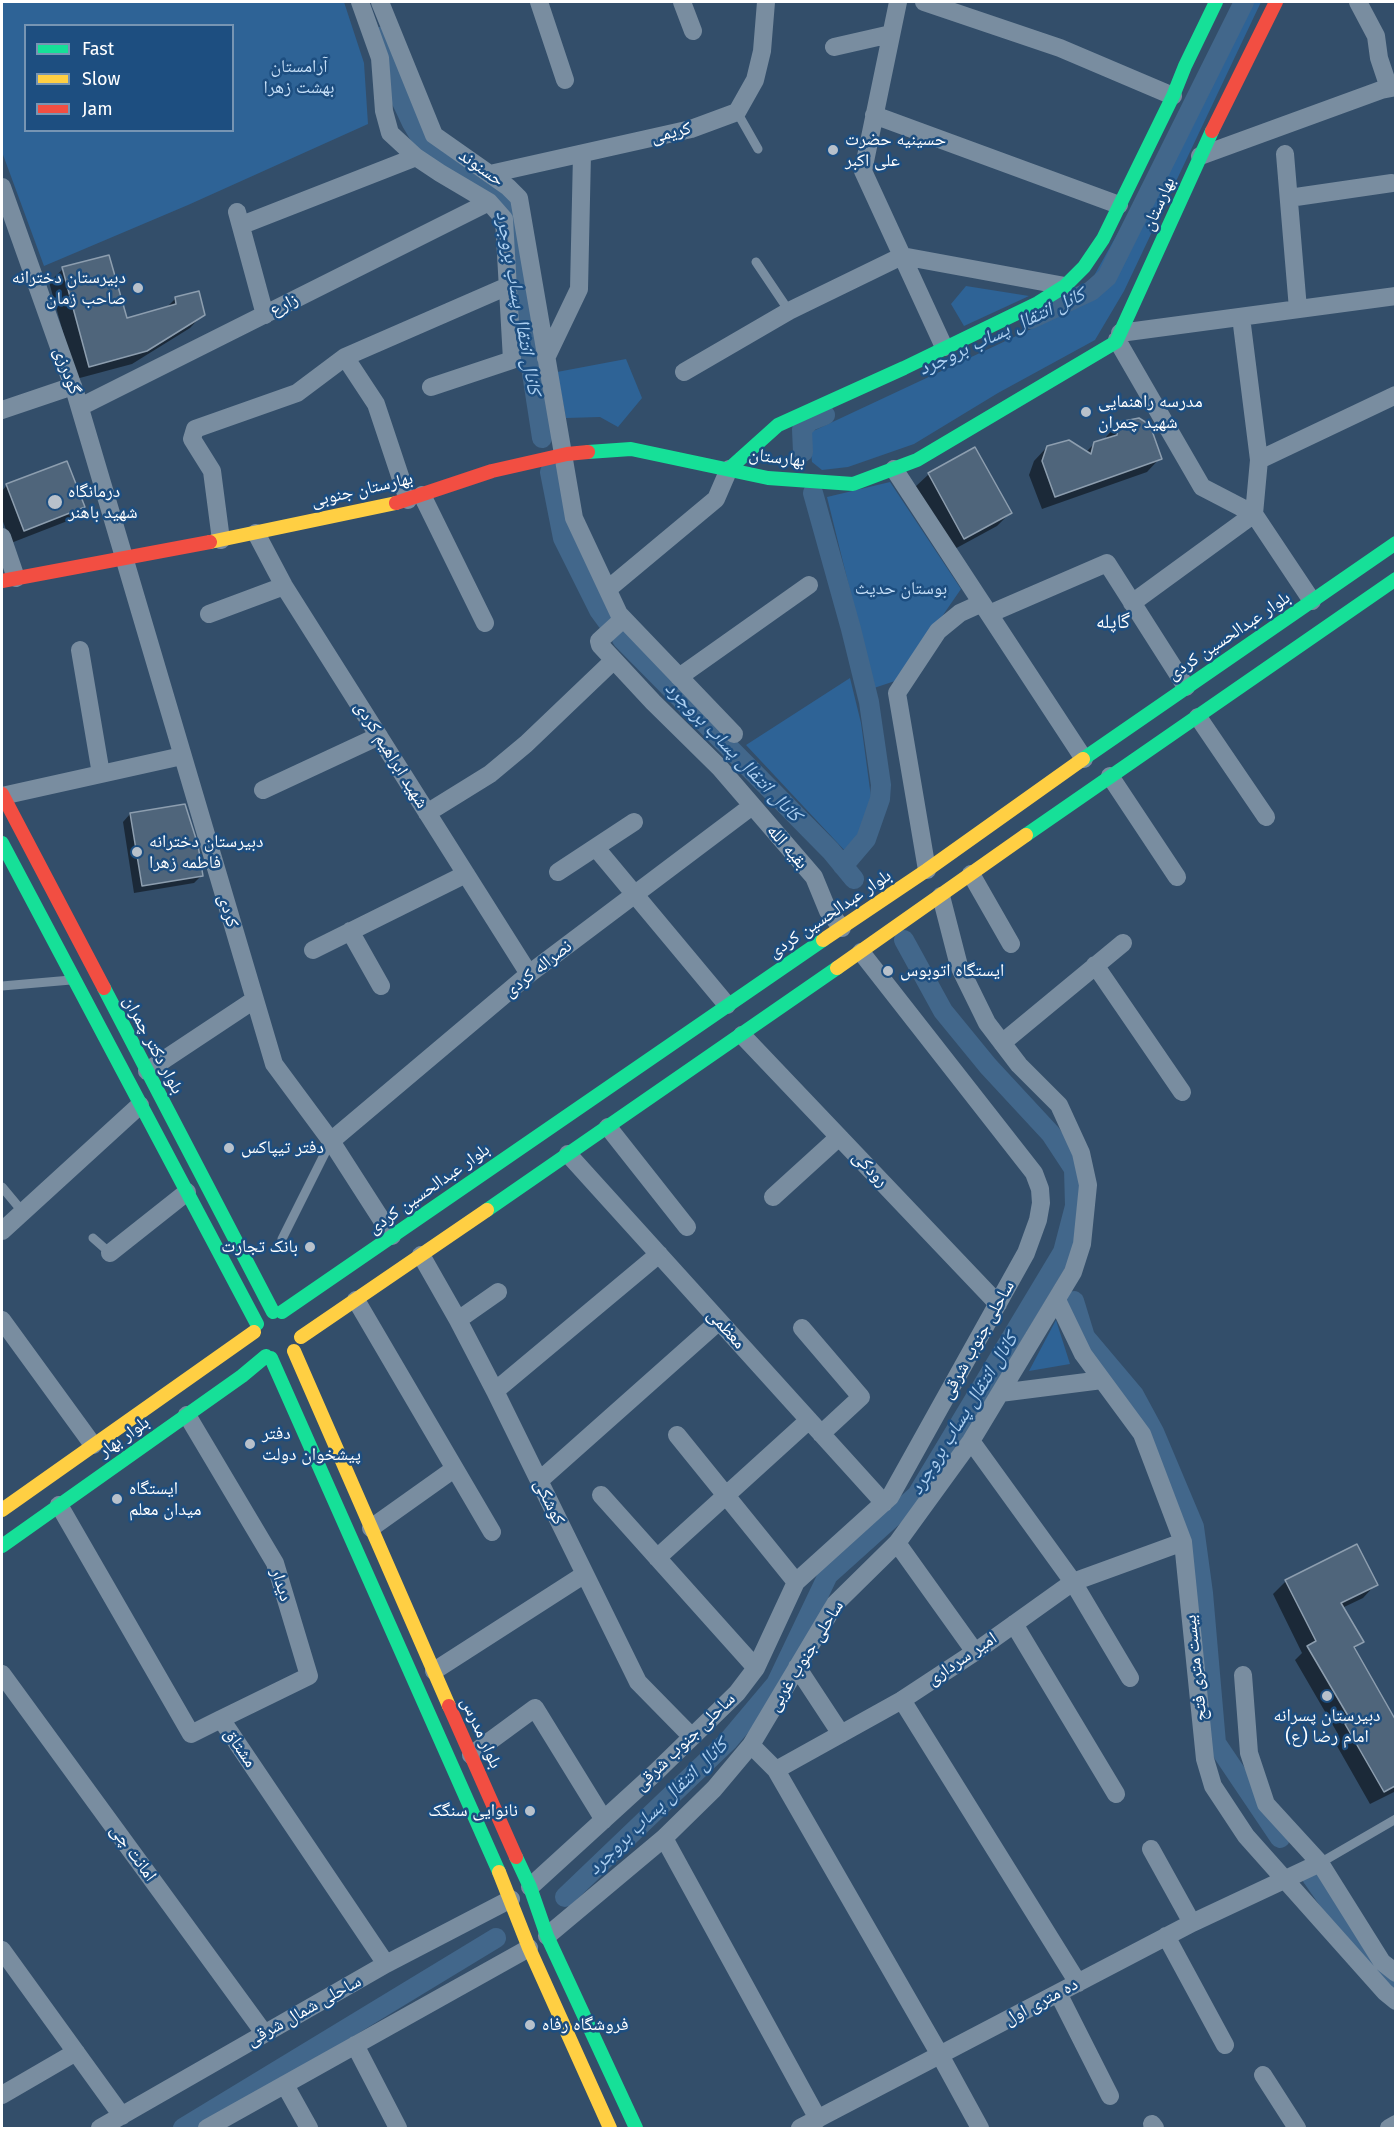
<!DOCTYPE html>
<html>
<head>
<meta charset="utf-8">
<style>
	body { margin:0 }
	#map { position:relative; width:1397px; height:2130px; overflow:hidden; background:#334e6a; font-family:"Fira Sans",sans-serif }
	canvas { display:block }
	.frame { position:absolute; inset:0; border:3px solid #fff; pointer-events:none }
	.legend { position:absolute; left:24px; top:24px; width:210px; height:108px; box-sizing:border-box; background:#1d4e80; border:2px solid #7795b3; margin:0; padding:8px 10px; list-style:none; font-size:18px; color:#fff }
	.legend li { display:flex; align-items:center; gap:12px; height:30px }
	.legend b { width:30px; border:2px solid #7795b3 }
</style>
</head>
<body>
<div id="map">
<canvas width="1397" height="2130"></canvas>
<div class="frame"></div>
<ul class="legend">
<li><b style="height:8px;background:#16e098"></b>Fast</li>
<li><b style="height:8px;background:#ffcf43"></b>Slow</li>
<li><b style="height:8px;background:#f24e42"></b>Jam</li>
</ul>
</div>
<script>
const c = document.querySelector('canvas').getContext('2d');
c.lineJoin = 'round';
function fill(path, color) { c.fillStyle = color; c.fill(path, 'evenodd'); }
const shape = rows => new Path2D(rows.map(r => 'M' + r).join(''));
function strokePath(path, color, width, dash) { c.strokeStyle = color; c.lineWidth = width; c.lineCap = dash ? 'butt' : 'round'; c.setLineDash(dash || []); c.stroke(path); }
function drawText(font, color, halo, rows, align = 'center') {
  c.font = font + ' "Fira Sans","Noto Naskh Arabic",sans-serif'; c.lineWidth = 5; c.setLineDash([]); c.textBaseline = 'middle'; c.strokeStyle = halo; c.fillStyle = color; for (const [text, x, y, turn = 0] of rows) {
    c.save(); c.translate(x, y); c.rotate((+turn || 0) * Math.PI / 180); c.textAlign = isNaN(turn) ? turn : align; if (halo) c.strokeText(text, 0, 0); c.fillText(text, 0, 0); c.restore();
  }
}
fill(shape([
	[2,2,344,2,364,63,368,124,188,205,44,266,2,152],
	[26,26,232,26,232,130,26,130],
	[1247,2,1261,2,1124,291,1095,340,998,393,914,444,848,467,822,470,812,462,809,433,1076,308],
	[966,286,1029,296,964,326,951,304],
	[626,359,642,398,618,427,600,417,566,418,557,372],
	[890,482,961,589,898,680,874,688,827,497],
	[850,678,861,723,871,797,867,824,847,853,746,745],
	[1056,1320,1070,1364,1029,1371]
]), '#2e6396');
fill(shape([
	[63,269,126,320,165,309,176,298,203,314,190,328,132,364,76,379,49,282],
	[1119,423,1160,458,1147,472,1042,509,1029,475,1034,461,1047,447,1086,452,1095,443,1106,440,1106,437],
	[929,474,1010,513,997,526,951,551,915,487],
	[7,485,83,507,70,520,11,543,2,519,2,491],
	[130,814,201,876,194,883,134,893,123,822],
	[1286,1581,1376,1584,1363,1598,1342,1608,1362,1641,1353,1650,1396,1722,1396,1791,1370,1804,1333,1739,1338,1734,1295,1660,1302,1653,1273,1594]
]), '#0007');
strokePath(shape([
	[380,37,389,60,396,89,412,123,425,145,495,195,504,205,508,218,542,438],
	[1031,319,1091,291,1107,277,1244,2],
	[803,452,802,429,810,421,825,415],
	[550,472,563,538,599,610,607,621],
	[813,493,851,629,869,702,881,785,880,799,866,839,843,866],
	[622,639,831,851,854,879],
	[1074,1301,1085,1337,1134,1395,1154,1432,1194,1527,1203,1593,1216,1743,1280,1838],
	[1312,1877,1382,1977,1396,1988],
	[565,1897,728,1741,776,1684,828,1575,917,1495,1063,1252,1075,1206,1074,1169,1051,1134,988,1066,943,1011,904,940],
	[183,2128,496,1938]
]), '#42678b', 20);
const building = shape([
	[109,255,127,318,176,304,175,297,199,291,205,315,147,351,89,367,62,267,109,255],
	[1139,418,1150,425,1162,459,1055,497,1042,461,1047,446,1069,440,1091,454,1094,442,1117,435,1119,422,1139,418],
	[975,447,1012,513,964,539,928,473,975,447],
	[67,461,85,507,24,531,6,484,67,461],
	[185,804,198,845,203,876,142,886,130,813,185,804],
	[1357,1544,1378,1585,1341,1603,1364,1642,1354,1647,1395,1719,1395,1786,1384,1792,1345,1724,1351,1721,1307,1646,1316,1641,1285,1580,1357,1544]
]);
fill(building, '#4f657b');
strokePath(building, '#8d9eaf', 1.5);
strokePath(shape([
	[737,112,758,149],
	[756,262,789,311],
	[2,986,71,980],
	[2,1187,22,1211],
	[93,1238,110,1253],
	[282,1239,331,1141],
	[1320,1863,1396,1819]
]), '#798da0', 9);
strokePath(shape([
	[360,2,380,58,384,111,390,133,416,157,440,173,489,202,504,219,512,360,431,387],
	[380,2,434,135,508,187,519,198,574,518,619,614,734,734],
	[539,2,565,80],
	[682,2,693,31],
	[898,2,863,171,944,347],
	[924,2,1060,48,1173,96],
	[1358,2,1376,36,1379,58,1389,88],
	[834,47,891,34],
	[874,115,1119,205],
	[1285,154,1298,309],
	[1200,156,1381,90,1396,87],
	[490,174,691,129,737,112,755,80,762,51,766,2],
	[2,187,76,395,274,1064,331,1141,392,1236],
	[1289,198,1392,183],
	[237,212,265,315],
	[242,225,416,157],
	[1241,317,1259,460],
	[1120,333,1396,296],
	[1117,340,1202,487,1254,514,1312,601],
	[345,357,376,404,408,500],
	[546,358,579,289,582,154],
	[684,372,789,311,902,256,1065,286],
	[80,407,489,202],
	[2,410,73,386],
	[894,469,1084,759],
	[422,495,485,623],
	[256,533,284,586,529,974],
	[2,537,16,578],
	[221,540,212,471,192,439,195,429,297,393,345,357,508,286],
	[608,589,716,499,729,469],
	[1132,603,1254,514,1259,460,1396,395],
	[209,614,284,586],
	[989,614,1107,563,1186,687],
	[623,619,599,641,600,645,653,702,720,768,814,877,828,911,842,928],
	[80,650,101,774],
	[679,677,809,585],
	[1198,717,1266,817],
	[1110,776,1177,877],
	[263,790,379,736],
	[2,796,182,756],
	[427,813,490,774,526,744,614,660],
	[596,848,727,1005],
	[927,870,897,693,938,631,960,613,982,603],
	[558,872,634,822],
	[971,874,1011,944],
	[350,931,381,986],
	[313,950,466,874],
	[1095,965,1182,1092],
	[742,1035,998,1304],
	[1002,1043,1123,943],
	[147,1071,254,1000],
	[608,1127,687,1227],
	[331,1141,529,974,752,806],
	[568,1154,884,1503],
	[773,1197,839,1137],
	[2,1231,140,1105],
	[110,1253,187,1192],
	[421,1255,458,1320,495,1391,638,1682,692,1737],
	[356,1300,492,1532],
	[1057,1300,1083,1354,1142,1434,1183,1542,1205,1759,1213,1786,1246,1836,1385,1992,1396,2001],
	[2,1320,93,1445],
	[458,1320,498,1292],
	[802,1328,861,1397,821,1434],
	[495,1391,659,1254],
	[1000,1393,1102,1380],
	[187,1415,275,1563,309,1676,221,1719],
	[677,1435,796,1582],
	[971,1441,1073,1582,1130,1678],
	[539,1481,719,1321],
	[601,1495,756,1668],
	[59,1505,191,1734,221,1719,386,1964],
	[371,1528,454,1469],
	[897,1543,975,1652],
	[657,1558,809,1420],
	[1014,1624,1116,1794],
	[797,1667,841,1734],
	[434,1671,585,1574],
	[2,1674,264,2033],
	[1243,1675,1249,1753,1266,1804,1320,1863,1382,1962,1396,1973],
	[902,1700,1078,1983],
	[751,1745,776,1770,902,1700,975,1652,1073,1582,1183,1542],
	[471,1755,535,1708,604,1820],
	[776,1770,940,2055,980,2128],
	[664,1838,818,2119],
	[1151,1849,1192,1923],
	[530,1887,656,1772,737,1693,756,1668,796,1582,890,1497,1026,1253,1038,1220,1041,1203,1040,1189,1034,1173,861,952],
	[547,1936,664,1838,714,1789,751,1745,835,1604,897,1543,971,1441,1073,1272,1082,1244,1088,1185,1081,1153,1059,1105,1019,1065,987,1023,959,966,941,896],
	[1166,1936,1225,2045],
	[2,1950,122,2116],
	[1058,1993,1110,2096],
	[355,2045,398,2128],
	[1263,2075,1297,2128],
	[285,2085,309,2128],
	[2,2095,76,2052],
	[1152,2124,1155,2128],
	[100,2128,386,1964,511,1899],
	[207,2128,529,1948],
	[800,2128,1192,1923,1320,1863],
	[1389,2128,1396,2124]
]), '#798da0', 18);
strokePath(shape([
	[588,452,631,449,768,478,853,484,917,460,1116,342,1212,131],
	[729,469,778,425,904,368,1038,303,1065,286,1084,267,1103,239,1173,96,1185,66,1216,2],
	[1083,759,1396,543],
	[1026,835,1396,579],
	[2,843,257,1324],
	[104,988,273,1312],
	[487,1210,837,968],
	[282,1312,823,940],
	[271,1358,499,1872],
	[2,1546,242,1376,266,1356],
	[516,1857,530,1887,547,1936,636,2128]
]), '#16e098', 14);
strokePath(shape([
	[210,542,396,503],
	[823,940,927,870,1083,759],
	[837,968,1026,835],
	[301,1337,487,1210],
	[294,1351,449,1706],
	[2,1510,254,1332],
	[499,1872,529,1948,610,2128]
]), '#ffcf43', 14);
strokePath(shape([
	[1212,131,1276,2],
	[396,503,492,471,567,454,588,452],
	[2,581,210,542],
	[2,794,104,988],
	[449,1706,516,1857]
]), '#f24e42', 14);
for (const [x, y, r, color] of [
	[833,150,6,"#b8c1cb"],
	[138,288,6,"#b8c1cb"],
	[1086,412,6,"#b8c1cb"],
	[55,502,8,"#b8c1cb"],
	[137,852,6,"#b8c1cb"],
	[888,971,6,"#b8c1cb"],
	[229,1148,6,"#b8c1cb"],
	[310,1247,6,"#b8c1cb"],
	[250,1444,6,"#b8c1cb"],
	[117,1499,6,"#b8c1cb"],
	[1327,1696,6,"#b8c1cb"],
	[530,1811,6,"#b8c1cb"],
	[530,2025,6,"#b8c1cb"]
]) { const dot = new Path2D(); dot.arc(x, y, r, 0, 2 * Math.PI); c.fillStyle = color; c.fill(dot); strokePath(dot, '#1d4e80', 2); }
drawText('18px', '#c6dff7', '#1d4e80', [
	["آرامستان",299,67],
	["بهشت زهرا",299,88],
	["بوستان حدیث",901,589]
]);
drawText('18px', '#fff', '#1d4e80', [
	["کریمی",671,133,-14],
	["حسنوند",481,168,35],
	["بهارستان",1159,204,-66],
	["زارع",284,305,-27],
	["گودرزی",67,371,70],
	["بهارستان",777,458,7],
	["بهارستان جنوبی",362,490,-13],
	["بلوار عبدالحسین کردی",1229,636,-34],
	["شهید ابراهیم کردی",391,755,58],
	["بقیه الله",787,847,49],
	["کردی",228,911,74],
	["بلوار عبدالحسین کردی",830,914,-34],
	["نصراله کردی",538,969,-38],
	["بلوار دکتر چمران",153,1045,62],
	["رودکی",870,1169,46],
	["بلوار عبدالحسین کردی",429,1189,-35],
	["معظمی",726,1329,48],
	["ساحلی جنوب شرقی",978,1340,-61],
	["بلوار بهار",124,1437,-35],
	["کوشکی",549,1502,64],
	["دیدار",281,1585,72],
	["ساحلی جنوب غربی",806,1656,-58],
	["امیر سرداری",962,1659,-34],
	["بیست متری فتح",1196,1668,-96],
	["بلوار مدرس",481,1733,66],
	["ساحلی جنوب شرقی",685,1742,-44],
	["مشتاق",240,1748,56],
	["امانت چی",133,1853,54],
	["ده متری اول",1041,2002,-28],
	["ساحلی شمال شرقی",304,2011,-29]
]);
drawText('18px', '#fff', '#1d4e80', [
	["حسینیه حضرت",845,140],
	["علی اکبر",845,161],
	["دبیرستان دخترانه",126,278,"right"],
	["صاحب زمان",126,299,"right"],
	["مدرسه راهنمایی",1098,402],
	["شهید چمران",1098,423],
	["درمانگاه",68,492],
	["شهید باهنر",68,513],
	["دبیرستان دخترانه",149,842],
	["فاطمه زهرا",149,863],
	["ایستگاه اتوبوس",900,971],
	["دفتر تیپاکس",241,1148],
	["بانک تجارت",298,1247,"right"],
	["دفتر",262,1434],
	["پیشخوان دولت",262,1455],
	["ایستگاه",129,1489],
	["میدان معلم",129,1510],
	["دبیرستان پسرانه",1327,1716,"center"],
	["امام رضا (ع)",1327,1737,"center"],
	["نانوایی سنگک",518,1811,"right"],
	["فروشگاه رفاه",542,2025]
], 'left');
drawText('italic 20px', '#add0f1', '#1d4e80', [
	["کانال انتقال پساب بروجرد",518,303,80],
	["کانل انتقال پساب بروجرد",1002,332,-25],
	["کانال انتقال پساب بروجرد",733,752,46],
	["کانال انتقال پساب بروجرد",964,1414,-58],
	["کانال انتقال پساب بروجرد",658,1807,-44]
]);
drawText('20px', '#fff', '#1d4e80', [
	["گاپله",1113,622]
]);
</script>
</body>
</html>
